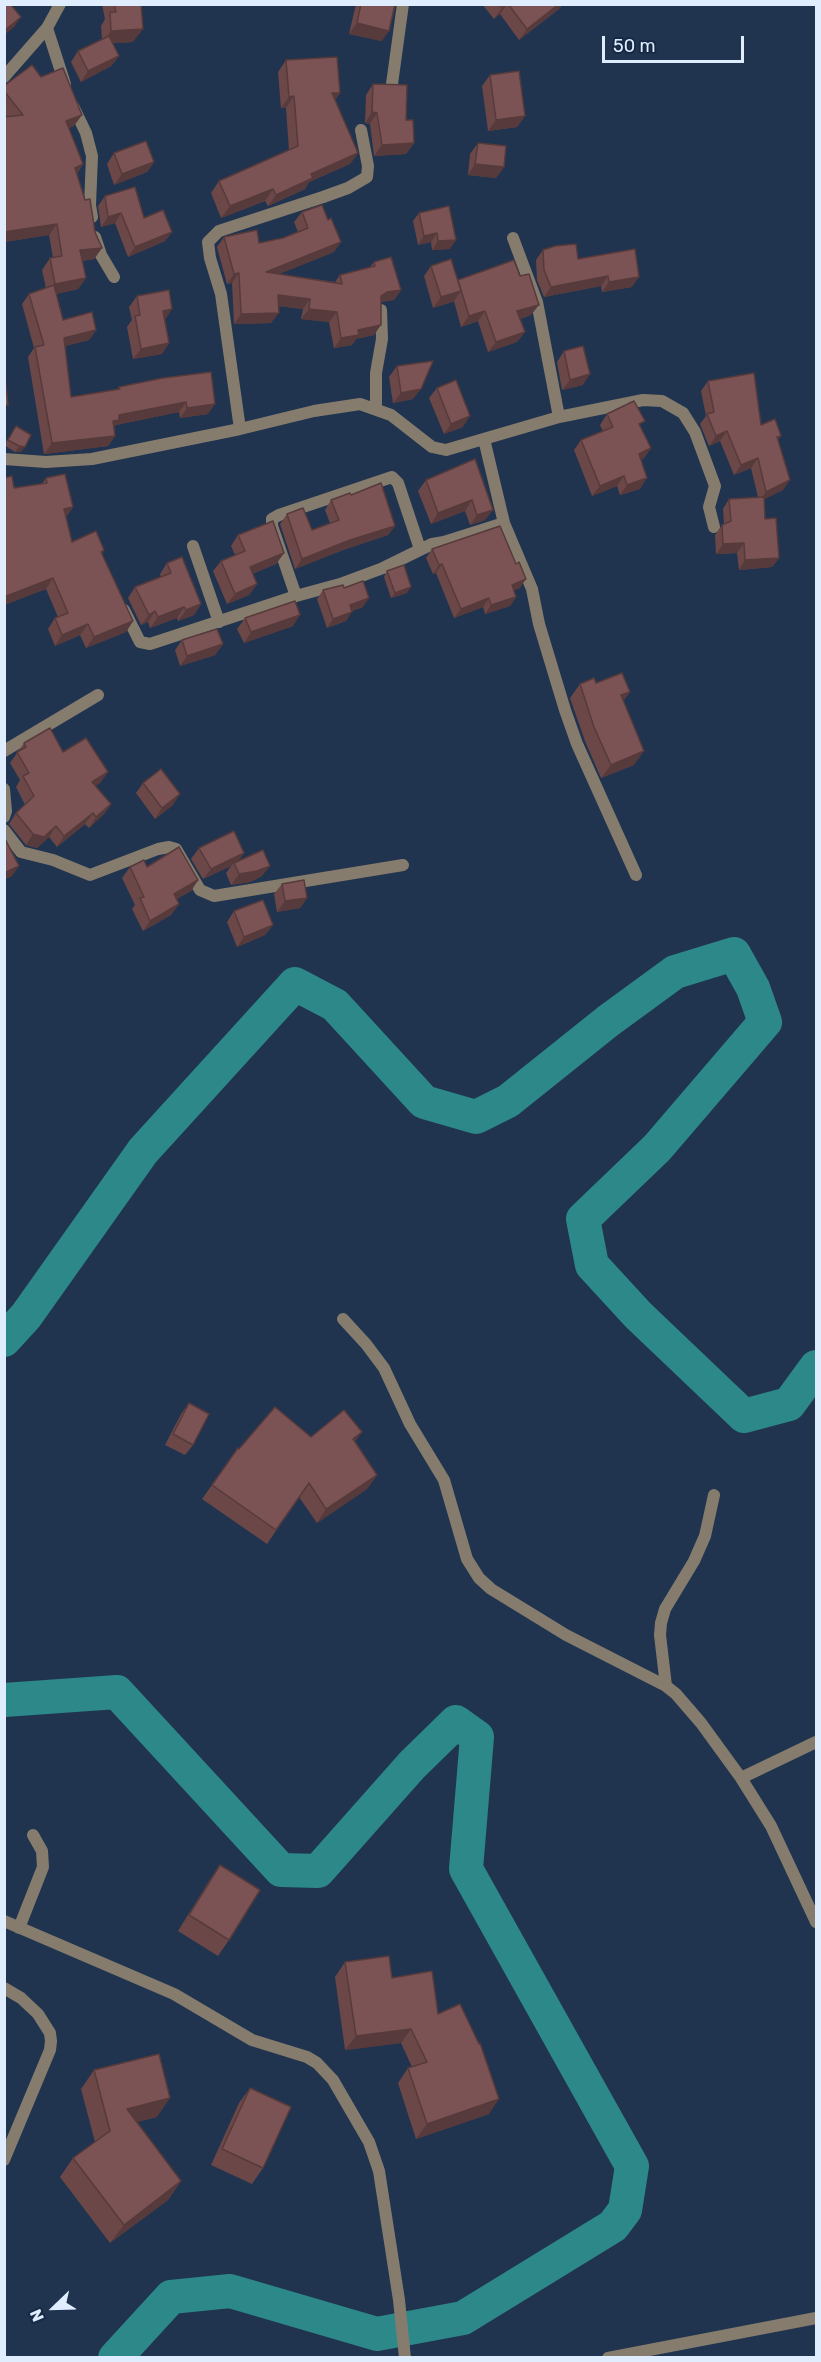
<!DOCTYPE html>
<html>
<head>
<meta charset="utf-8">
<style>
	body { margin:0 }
	#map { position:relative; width:821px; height:2362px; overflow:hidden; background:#20344f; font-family:Rubik,sans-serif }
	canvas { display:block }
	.frame { position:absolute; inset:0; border:6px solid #e0edff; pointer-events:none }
	.north { position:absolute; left:24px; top:2278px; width:60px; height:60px; -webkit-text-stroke:4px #162944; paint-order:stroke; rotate:247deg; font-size:16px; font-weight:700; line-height:24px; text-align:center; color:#e0edff }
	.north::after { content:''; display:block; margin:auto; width:21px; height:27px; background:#e0edff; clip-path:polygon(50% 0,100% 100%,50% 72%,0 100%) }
	.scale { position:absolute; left:602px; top:36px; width:142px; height:27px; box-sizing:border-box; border:3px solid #e0edff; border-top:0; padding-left:8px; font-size:18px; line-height:21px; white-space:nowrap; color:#e0edff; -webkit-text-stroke:4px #162944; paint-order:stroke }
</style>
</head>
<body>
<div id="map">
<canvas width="821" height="2362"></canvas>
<div class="frame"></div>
<div class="north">N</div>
<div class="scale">50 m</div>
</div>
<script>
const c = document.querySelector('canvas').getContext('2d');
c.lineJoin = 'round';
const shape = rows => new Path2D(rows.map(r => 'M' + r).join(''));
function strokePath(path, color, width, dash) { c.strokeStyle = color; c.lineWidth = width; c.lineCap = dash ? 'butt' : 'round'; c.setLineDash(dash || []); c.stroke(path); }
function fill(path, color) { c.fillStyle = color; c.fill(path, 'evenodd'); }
strokePath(shape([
	[4,1340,26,1316,143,1151,295,984,335,1005,424,1102,476,1117,508,1101,608,1021,675,972,734,954,753,988,765,1022,657,1148,583,1219,592,1265,638,1315,744,1416,789,1404,816,1367],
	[4,1700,117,1692,281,1870,318,1871,412,1765,456,1722,477,1737,466,1869,632,2166,625,2210,613,2226,463,2318,377,2334,230,2291,171,2297,115,2358]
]), '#2d888a', 34);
strokePath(shape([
	[47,28,65,84],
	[4,77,47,28,60,4],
	[392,84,403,4],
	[73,106,86,133,92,156,90,205,92,217],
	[95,237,101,255,114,277],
	[513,238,537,302,559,417],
	[376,408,376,373,382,339,381,310],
	[240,429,221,294,210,258,208,242,219,231,323,197,348,188,367,177,368,166,361,130],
	[484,439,504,523,532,589,539,624,565,710,577,744,636,875],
	[4,459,46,462,92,459,240,429,314,411,360,404,391,415,432,447,446,450,559,417,643,400,662,401,683,413,695,432,715,486,709,507,714,527],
	[193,546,219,622],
	[296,596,272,526,272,519,279,515,392,477,398,483,420,549],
	[124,610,140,642,150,644,296,596,340,584,383,568,432,544,444,542,504,523],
	[4,751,98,695],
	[4,789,6,811,4,817],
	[4,830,21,852,53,860,90,875,158,849,169,847,176,849,200,890,214,896,403,865],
	[343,1319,366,1344,384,1368,410,1424,444,1480,467,1559,479,1578,491,1589,566,1635,666,1686,676,1694,701,1723,741,1778],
	[666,1686,660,1635,661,1623,665,1609,694,1561,705,1536,714,1495],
	[816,1742,741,1778,771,1826,816,1922],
	[4,1921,174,1994,252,2040,307,2057,317,2063,333,2080,369,2142,379,2171,399,2300,405,2358],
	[19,1928,43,1867,42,1851,33,1835],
	[4,1988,21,1998,38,2014,50,2033,51,2041,50,2050,4,2160],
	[608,2358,816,2318]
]), '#867c6e', 12);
fill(shape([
	[102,4,141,4,133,42,113,43,119,56,111,66,81,82,71,62,78,51,102,39,101,26,105,19],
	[356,4,395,4,382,41,349,34],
	[482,4,563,4,559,9,519,40,500,14,494,19],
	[286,60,340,93,335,100,358,153,350,164,309,182,305,189,268,206,265,201,221,218,211,193,219,181,289,150,286,108,281,108,278,72],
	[490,75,525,116,517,127,488,131,482,86],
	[373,84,414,143,406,154,374,156,370,124,365,123,366,95],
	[4,86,74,126,69,128,83,164,77,174,95,232,102,248,94,259,82,261,86,278,78,289,56,294,63,320,96,330,89,340,65,346,71,397,118,389,119,387,163,378,208,414,180,418,179,412,116,425,114,427,115,436,108,446,44,454,28,357,34,348,22,304,29,294,46,288,42,270,50,258,53,258,49,235,4,242,4,117,8,117,4,113],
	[478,143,504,167,496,178,468,175,470,154],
	[114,153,154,162,147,172,114,185,107,164],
	[105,196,144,218,172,232,165,241,128,257,115,223,101,227,98,206],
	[302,212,334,252,279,274,335,282,340,275,370,267,374,262,401,290,394,300,381,302,374,335,356,339,352,345,334,348,329,322,301,319,303,309,278,306,271,323,234,324,232,283,227,284,217,247,224,237,259,243,283,238,298,232,294,222],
	[419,213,450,249,432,250,431,242,418,245,413,221],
	[543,250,578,259,632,287,602,292,601,286,544,297,537,280,536,260],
	[431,266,458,280,531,315,520,319,525,332,517,342,488,352,478,321,461,327,454,301,433,308,424,276],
	[137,296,165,320,169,343,162,354,133,359,127,327,132,320,129,307],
	[564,351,583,385,562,390,557,362],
	[397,366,413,399,393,403,389,377],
	[708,381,761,425,781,436,778,439,783,490,764,499,765,519,779,558,772,567,739,570,737,553,716,554,715,535,722,525,724,524,723,509,729,499,758,497,751,468,734,475,720,441,709,446,700,424,706,416,701,391],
	[437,388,463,427,444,434,429,398],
	[607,414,641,427,651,448,644,458,641,460,640,489,620,495,617,486,592,496,574,450,581,440,603,431,600,425],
	[16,426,21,452,15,452,4,445],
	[475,459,485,520,470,525,465,511,431,524,418,491,426,480],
	[4,478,14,488,42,484,46,478,73,507,66,517,72,542,104,550,102,554,133,621,126,632,86,648,80,635,55,646,48,629,55,618,58,617,46,589,4,605],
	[351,495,395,526,388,535,343,550,295,569,280,524,287,514,312,530,330,523,325,510,331,500],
	[238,535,284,553,276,564,252,574,257,584,249,595,227,604,213,571,221,561,235,555,231,546],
	[432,549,520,588,514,590,516,597,510,606,485,614,483,607,454,618,436,573,433,574,426,558],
	[167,563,201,604,194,615,178,621,177,618,150,628,148,622,141,625,128,598,135,587,161,577,160,574],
	[387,571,407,593,391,598,384,577],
	[344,588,363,607,352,611,346,621,327,628,317,599,323,590],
	[245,618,293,626,244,643,237,629],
	[182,640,223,644,215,655,180,666,175,650],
	[596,683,630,692,623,701,634,765,601,778,585,741,570,698,580,684],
	[24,743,63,752,108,772,100,783,95,786,111,804,104,814,89,828,85,824,57,847,49,837,37,848,26,845,9,824,16,813,25,805,16,787,20,780,10,763],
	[143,783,173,805,155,819,136,793],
	[199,848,239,860,262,876,250,882,231,885,226,873,231,866,203,879,191,859],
	[130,867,147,867,198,880,191,891,176,899,179,904,171,915,143,931,132,909,135,905,122,878],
	[282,884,307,898,300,908,277,912,274,894],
	[234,911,273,925,265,935,237,947,227,922],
	[189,1403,193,1445,185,1455,165,1445,181,1414],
	[311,1437,355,1442,377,1475,367,1489,317,1523,299,1497,267,1544,202,1499,238,1448,239,1449],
	[220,1865,229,1940,218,1956,178,1931,209,1881],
	[345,1962,392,1978,438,2014,489,2114,416,2139,398,2083,408,2068,412,2067,401,2043,345,2050,335,1977],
	[94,2070,157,2117,137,2122,181,2181,168,2200,110,2243,60,2177,73,2158,95,2142,81,2089],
	[250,2088,263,2168,252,2184,211,2165,239,2103]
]), '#6b4748');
fill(shape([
	[507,4,500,14,494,19,502,8],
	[559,4,563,4,559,9,519,40,527,29],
	[21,17,14,27,4,35,4,31],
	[357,23,389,31,382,41,349,34],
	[143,29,133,42,102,44,111,31],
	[119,56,111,66,81,82,88,71],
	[332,93,340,93,332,104],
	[294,96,286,108,281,108,289,97],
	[372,112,377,113,370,124,365,123],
	[82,115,74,126,58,132,66,121],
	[525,116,517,127,488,131,496,120],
	[414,143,406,154,374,156,382,145],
	[358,153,350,164,309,182,305,189,268,206,276,195,311,174],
	[154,162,147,172,114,185,122,174],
	[83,164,75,176,75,168],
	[475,164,504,167,496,178,468,175],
	[273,189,265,201,221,218,230,206],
	[121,213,115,223,101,227,108,217],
	[57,224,49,235,4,242,4,232],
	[172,232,165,241,128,257,135,247],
	[437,233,431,242,418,245,424,236],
	[456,240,450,249,432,250,438,241],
	[341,242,334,252,259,282,266,272],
	[102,248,94,259,72,262,80,250],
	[239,273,232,283,227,284,234,274],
	[608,276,601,286,544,297,551,287],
	[639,277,632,287,602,292,609,282],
	[86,278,78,289,47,296,55,284],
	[401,290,394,300,380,302,381,296,387,292],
	[461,291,453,302,433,308,441,297],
	[278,295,310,299,303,309,271,305],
	[539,305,531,315,510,322,517,311],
	[172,309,165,320,163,311],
	[309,309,337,312,329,322,301,319],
	[485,311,478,321,461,327,469,316],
	[279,313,271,323,234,324,241,314],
	[381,325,374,335,356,339,352,345,334,348,341,338,358,330],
	[96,330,89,340,57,348,64,338],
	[525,332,517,342,488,352,496,342],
	[169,343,162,354,133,359,141,349],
	[590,374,583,385,562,390,570,380],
	[421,389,413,399,393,403,401,393],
	[186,402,179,412,116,425,112,430,113,421,119,415],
	[215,404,208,414,180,418,187,408],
	[470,416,463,427,444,434,451,424],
	[727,431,720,441,709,446,716,436],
	[115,436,108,446,44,454,52,443],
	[19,446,25,447,21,452,15,452],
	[651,448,644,458,632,464,639,454],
	[758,458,751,468,734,475,741,465],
	[624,476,617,486,592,496,600,486],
	[647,478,640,489,620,495,627,485],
	[790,480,783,490,759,502,766,492],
	[472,500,465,511,431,524,438,513],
	[73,507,66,517,64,509],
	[493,510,485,520,470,525,477,515],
	[395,526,388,535,343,550,295,569,302,559,350,540],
	[744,543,737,553,716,554,723,544],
	[284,553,276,564,242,578,250,567],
	[779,558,772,567,739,570,745,560],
	[442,564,436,573,433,574,439,565],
	[53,578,46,589,4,605,4,597],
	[526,579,520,588,506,594,512,585],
	[257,584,249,595,227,604,235,594],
	[411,587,407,593,391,598,395,593],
	[516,597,510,606,485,614,491,605],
	[369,598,363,607,344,614,350,605],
	[489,598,483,607,454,618,461,609],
	[201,604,194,615,178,621,186,610],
	[184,607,177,618,150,628,158,617],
	[155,611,148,622,141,625,149,615],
	[352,612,346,621,327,628,333,619],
	[300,615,293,626,244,643,251,632],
	[133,621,126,632,86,648,94,637],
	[88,624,80,635,55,646,62,635],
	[223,644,215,655,180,666,187,656],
	[630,692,620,705,621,695],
	[644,751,634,765,601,778,611,765],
	[108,772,100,783,84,793,92,782],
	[180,794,173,805,155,819,162,808],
	[111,804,104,814,89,828,96,817],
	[93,813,85,824,57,847,64,836],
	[56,826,49,837,37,848,26,845,33,834],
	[244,853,237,864,234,863,231,866,203,879,211,869],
	[19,866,12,876,4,880,4,873],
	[270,866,262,876,250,882,231,885,239,874],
	[198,880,191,891,167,905,174,894],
	[307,898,300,908,277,912,285,901],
	[179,904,171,915,143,931,150,921],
	[273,925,265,935,237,947,244,937],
	[362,1432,352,1446,353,1439],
	[377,1475,367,1489,317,1523,326,1509],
	[411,2029,401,2043,345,2050,356,2036],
	[170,2098,157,2117,114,2128,127,2109],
	[499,2099,489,2114,416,2139,427,2124],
	[181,2181,168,2200,110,2243,124,2225]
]), '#573a3b');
const building = shape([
	[4,4,10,4,21,17,4,31,4,4],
	[114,4,141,4,143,29,111,31,110,12,116,12,114,4],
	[361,4,395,4,389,31,357,23,361,4],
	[498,4,506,4,502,8,498,4],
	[508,4,559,4,527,29,508,4],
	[109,36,119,56,88,71,78,51,109,36],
	[337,57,340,93,332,93,358,153,311,174,313,178,276,195,273,189,230,206,219,181,298,146,294,96,289,97,286,60,337,57],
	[32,65,41,77,63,68,82,115,66,121,83,164,75,168,85,200,90,199,95,232,102,248,80,250,86,278,55,284,50,258,62,256,57,224,4,232,4,117,23,115,4,91,4,86,32,65],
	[519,71,525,116,496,120,490,75,519,71],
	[373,84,407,85,406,120,413,120,414,143,382,145,377,113,372,112,373,84],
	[146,141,154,162,122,174,114,153,146,141],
	[478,143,506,146,504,167,475,164,478,143],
	[135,187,144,218,163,210,172,232,135,247,121,213,108,217,105,196,135,187],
	[322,205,328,220,331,218,341,242,266,272,342,284,340,275,375,266,374,262,391,257,401,290,387,292,381,296,381,325,358,330,359,335,341,338,337,312,309,309,310,299,278,295,279,313,241,314,239,273,234,274,224,237,257,230,259,243,283,238,308,228,302,212,322,205],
	[449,206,456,240,438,241,437,233,424,236,419,213,449,206],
	[576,244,578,259,635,249,639,277,609,282,608,276,551,287,544,270,543,250,555,246,576,244],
	[451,259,461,291,441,297,431,266,451,259],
	[514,260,520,276,529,274,539,305,517,311,525,332,496,342,485,311,469,316,458,280,514,260],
	[54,285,63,320,92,312,96,330,64,338,71,397,120,389,119,387,163,378,211,372,215,404,187,408,186,402,119,415,119,420,113,421,115,436,52,443,35,347,44,345,29,294,54,285],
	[169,290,172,309,163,311,169,343,141,349,135,316,140,315,137,296,169,290],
	[583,346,590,374,570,380,564,351,583,346],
	[433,361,421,389,401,393,397,366,433,361],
	[754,373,761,425,775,419,781,436,777,437,790,480,766,492,758,458,741,465,727,431,716,436,707,414,714,412,708,381,754,373],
	[4,377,5,377,8,405,4,405,4,377],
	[456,380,470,416,451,424,437,388,456,380],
	[634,401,645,421,639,424,651,448,639,454,647,478,627,485,624,476,600,486,581,440,613,427,607,414,634,401],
	[16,426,31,435,25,447,19,446,8,440,16,426],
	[475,459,493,510,477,515,472,500,438,513,426,480,475,459],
	[65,474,73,507,64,509,72,542,96,531,104,550,101,552,133,621,94,637,88,624,62,635,55,618,68,613,53,578,4,597,4,478,12,476,14,488,47,483,46,478,65,474],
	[381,483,395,526,350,540,302,559,287,514,303,508,312,530,339,520,331,500,350,493,351,495,381,483],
	[764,497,765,519,776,518,779,558,745,560,744,543,723,544,722,525,731,521,729,499,764,497],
	[273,521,284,553,250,567,257,584,235,594,221,561,245,551,238,535,273,521],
	[500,526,516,564,519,562,526,579,512,585,516,597,491,605,489,598,461,609,442,564,439,565,432,549,500,526],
	[182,557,201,604,186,610,184,607,158,617,155,611,149,615,135,587,171,573,167,563,182,557],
	[404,565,411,587,395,593,387,571,404,565],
	[363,581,369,598,350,605,352,612,333,619,323,590,343,585,344,588,363,581],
	[295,601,300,615,251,632,245,618,295,601],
	[217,629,223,644,187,656,182,640,217,629],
	[622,673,630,692,621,695,644,751,611,765,594,727,580,684,594,678,596,683,622,673],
	[50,728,63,752,86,738,108,772,92,782,111,804,96,817,93,813,64,836,56,826,44,837,33,834,16,813,34,796,23,776,29,773,17,752,26,747,24,743,50,728],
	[161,769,180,794,162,808,143,783,161,769],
	[234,831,244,853,211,869,199,848,234,831],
	[4,837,19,866,4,873,4,837],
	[179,847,198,880,174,894,179,904,150,921,140,898,144,897,130,867,144,860,147,867,179,847],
	[263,850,270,866,257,871,239,874,234,863,263,850],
	[304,880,307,898,285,901,282,884,304,880],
	[263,900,273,925,244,937,234,911,263,900],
	[189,1403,209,1414,193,1445,173,1434,189,1403],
	[275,1407,311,1437,344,1410,362,1432,353,1439,377,1475,326,1509,309,1483,276,1530,212,1485,238,1448,239,1449,275,1407],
	[220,1865,260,1890,229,1940,189,1915,220,1865],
	[389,1956,392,1978,432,1971,438,2014,460,2004,479,2044,480,2043,499,2099,427,2124,408,2068,427,2062,411,2029,356,2036,345,1962,389,1956],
	[159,2054,170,2098,127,2109,181,2181,124,2225,73,2158,110,2131,94,2070,159,2054],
	[250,2088,291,2107,263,2168,222,2149,250,2088]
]);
fill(building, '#7c5354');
strokePath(building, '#573a3b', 1.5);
</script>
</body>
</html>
